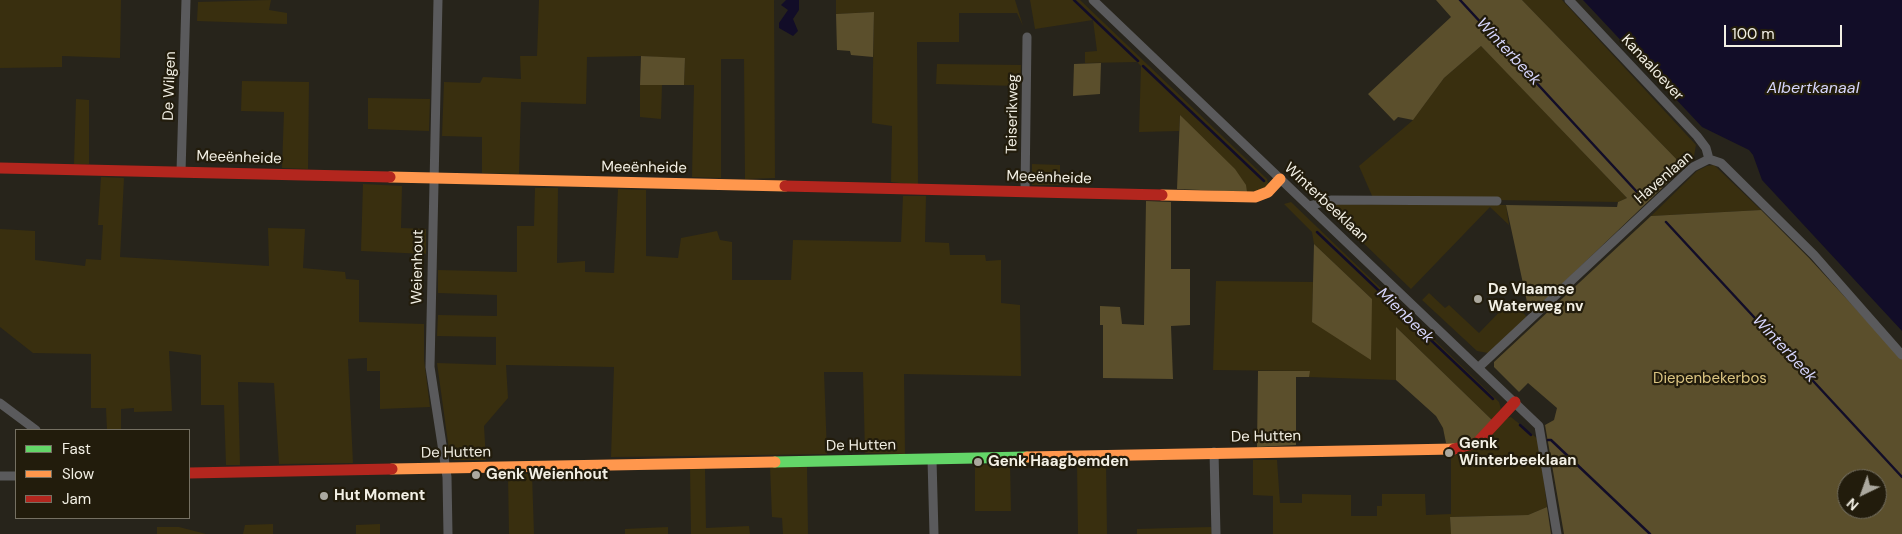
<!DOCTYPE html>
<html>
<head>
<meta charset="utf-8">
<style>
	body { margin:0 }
	#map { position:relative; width:1902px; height:534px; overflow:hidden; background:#27241b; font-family:"DM Sans",sans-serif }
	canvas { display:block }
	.legend { position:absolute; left:15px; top:429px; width:175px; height:90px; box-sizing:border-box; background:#221c0c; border:1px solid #757062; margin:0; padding:6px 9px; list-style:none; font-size:15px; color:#f2efe4 }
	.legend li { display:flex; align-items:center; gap:10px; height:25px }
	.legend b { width:25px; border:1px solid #757062 }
	.north { position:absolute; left:1837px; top:469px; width:50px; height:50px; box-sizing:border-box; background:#221c0c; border:1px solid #757062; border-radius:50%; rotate:222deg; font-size:14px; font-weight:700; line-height:20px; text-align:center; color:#f2efe4 }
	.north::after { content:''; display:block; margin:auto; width:18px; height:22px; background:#aba89e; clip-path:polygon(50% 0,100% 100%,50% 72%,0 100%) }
	.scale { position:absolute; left:1724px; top:25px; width:118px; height:22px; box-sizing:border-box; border:2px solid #f2efe4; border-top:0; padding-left:6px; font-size:15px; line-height:18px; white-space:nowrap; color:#f2efe4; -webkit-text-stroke:4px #221c0c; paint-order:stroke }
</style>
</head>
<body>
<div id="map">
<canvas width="1902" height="534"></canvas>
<ul class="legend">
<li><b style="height:6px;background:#63d668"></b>Fast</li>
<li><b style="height:6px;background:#ff974d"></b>Slow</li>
<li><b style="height:6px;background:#b3261e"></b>Jam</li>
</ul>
<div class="north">N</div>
<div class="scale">100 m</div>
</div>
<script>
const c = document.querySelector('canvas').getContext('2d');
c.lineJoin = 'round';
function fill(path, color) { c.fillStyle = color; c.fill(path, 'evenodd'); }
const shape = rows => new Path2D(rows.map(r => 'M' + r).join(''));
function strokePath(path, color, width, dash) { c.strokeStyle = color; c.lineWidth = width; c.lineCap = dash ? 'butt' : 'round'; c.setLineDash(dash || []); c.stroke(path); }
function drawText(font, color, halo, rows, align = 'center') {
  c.font = font + ' "DM Sans",sans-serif'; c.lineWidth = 4.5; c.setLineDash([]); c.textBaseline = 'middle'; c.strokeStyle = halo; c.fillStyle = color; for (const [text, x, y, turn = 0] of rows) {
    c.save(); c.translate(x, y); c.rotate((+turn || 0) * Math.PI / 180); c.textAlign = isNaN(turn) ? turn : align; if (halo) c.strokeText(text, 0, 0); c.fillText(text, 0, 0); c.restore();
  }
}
fill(shape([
	[0,0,121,0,120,58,62,56,62,67,0,68],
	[271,0,269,10,287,13,287,24,197,21,198,2],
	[539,0,774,0,775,178,745,179,744,59,721,59,721,178,692,177,694,85,684,85,685,59,641,56,587,57,586,104,521,102,519,174,482,173,482,137,442,136,444,82,480,83,483,77,521,79,520,56,537,56],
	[836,0,1015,0,1023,26,1017,13,959,13,959,42,917,42,918,185,891,182,892,126,872,123,874,12,836,14],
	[1030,0,1080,0,1267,179,1268,183,1264,190,1247,192,1180,115,1179,131,1139,132,1141,66,1137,62,1085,63,1085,52,1097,51,1093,20,1035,29],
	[1522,0,1562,0,1696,145,1694,156,1684,167],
	[1481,46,1495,60,1627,198,1618,202,1373,198,1359,166,1412,121,1444,78],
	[937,64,1021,65,1020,86,936,84],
	[242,81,309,82,308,169,282,168,284,112,241,111],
	[640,85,662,85,661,119,640,117],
	[368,98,430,99,429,131,368,129],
	[76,99,89,100,89,164,74,164],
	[1032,164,1060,165,1060,185,1032,185],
	[1714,165,1761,210,1651,216,1697,171,1707,166],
	[101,177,124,178,120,257,269,266,268,228,305,229,303,268,345,272,346,279,359,280,359,322,424,324,424,360,430,407,380,409,380,371,367,371,367,358,348,359,353,463,279,464,274,383,238,382,240,465,226,465,224,405,201,405,201,355,169,351,172,411,134,412,134,408,121,409,121,430,107,430,106,408,91,408,91,354,33,353,0,327,0,229,35,231,35,260,85,266,86,259,101,260,103,225,98,225],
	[363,184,402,186,401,228,426,229,426,254,361,251],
	[535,188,558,188,557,263,585,261,585,272,614,273,618,189,646,190,646,256,678,258,681,238,717,231,720,240,732,242,732,280,791,280,793,240,901,242,903,196,926,196,925,242,949,243,950,255,985,255,986,261,1001,260,1001,303,1020,305,1021,376,904,374,905,454,865,453,863,372,824,372,827,454,611,457,614,367,506,365,508,398,484,426,486,460,455,460,450,457,437,363,496,365,496,337,437,336,438,315,497,316,497,295,438,293,438,270,517,272,517,226,534,226],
	[1291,202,1499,402,1501,409,1492,420,1396,327,1396,380,1309,377,1309,371,1213,370,1216,281,1313,282,1312,322,1372,299,1314,244,1312,232,1284,204],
	[1323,204,1506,205,1509,225,1490,207,1411,289],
	[1429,293,1445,308,1449,305,1479,333,1511,300,1527,317,1488,353,1477,351,1422,300],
	[1511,417,1539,440,1547,507,1528,515,1450,517,1451,534,1273,534,1273,496,1253,495,1253,460,1277,460,1280,503,1302,503,1302,494,1351,495,1351,516,1377,516,1377,506,1382,506,1382,494,1425,494,1426,515,1451,514,1451,456,1476,449,1507,418],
	[1106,461,1107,534,1078,534,1077,463],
	[1010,463,1011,511,975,511,975,465],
	[770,466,807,467,808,534,783,534,782,518,772,517],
	[690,468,705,469,706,528,749,526,750,534,691,534],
	[508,474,532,474,534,534,509,534],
	[273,524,273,534,243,534,245,525],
	[380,524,380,534,356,534,356,525],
	[157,527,179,527,206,534,157,534],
	[668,527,668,534,625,534,625,529],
	[1211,527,1212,534,1137,534,1137,529]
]), '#392f0f');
fill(shape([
	[1436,0,1522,0,1684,167,1534,311,1527,302,1506,205,1617,207,1618,202,1627,198,1481,46,1444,78,1413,120,1398,117,1394,121,1368,94,1451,17],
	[874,12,873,57,851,55,850,51,837,50,836,14],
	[641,56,685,58,684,85,640,85],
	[1101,63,1100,94,1073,96,1074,64],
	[1180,115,1235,169,1246,185,1247,192,1177,189],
	[1146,201,1171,202,1171,269,1190,269,1190,325,1171,326,1173,379,1103,378,1103,325,1100,325,1100,306,1120,307,1122,324,1144,325],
	[1761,210,1809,258,1902,359,1902,534,1564,534,1545,425,1554,420,1557,408,1528,383,1519,392,1494,367,1494,362,1651,216],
	[1847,479,1877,479,1877,509,1847,509],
	[1314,244,1372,299,1371,360,1312,322],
	[1396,327,1492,420,1476,437,1461,445,1446,443,1443,428,1436,416,1396,380],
	[1258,371,1310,371,1309,377,1296,377,1296,445,1257,447],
	[1547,507,1551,534,1451,534,1450,517,1528,515]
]), '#5b4f2c');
fill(shape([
	[786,0,799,0,799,10,793,19,798,31,793,36,779,28,779,23,788,10,781,5],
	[1583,0,1902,0,1902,331,1762,180,1753,155,1749,150,1702,127]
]), '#120d28');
strokePath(shape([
	[1074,0,1138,61],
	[1460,0,1637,192],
	[1143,66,1264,181],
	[1666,222,1902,477],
	[1317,232,1493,399],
	[1520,425,1531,435],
	[1548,440,1551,440,1650,534]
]), '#120d28', 2.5);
strokePath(shape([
	[438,0,430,367,447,477,448,534],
	[1093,0,1539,426,1557,534],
	[1569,0,1697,136,1706,148,1709,159],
	[181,172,186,0],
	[1025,192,1027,37],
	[1309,206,1331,200,1497,201],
	[1479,367,1693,167,1709,159,1721,163,1814,255,1902,355],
	[0,403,36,430],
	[1214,452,1216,534],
	[932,459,934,534],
	[0,476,16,476]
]), '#5a5a5c', 9);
strokePath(shape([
	[775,462,1027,457]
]), '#63d668', 11);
strokePath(shape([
	[390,177,785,186],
	[1162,195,1255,197,1268,192,1280,179],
	[1027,457,1454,449],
	[392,469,775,462]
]), '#ff974d', 11);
strokePath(shape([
	[0,168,390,177],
	[785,186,1162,195],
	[1454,449,1477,443,1515,402],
	[189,473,392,469]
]), '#b3261e', 11);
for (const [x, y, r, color] of [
	[1478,299,5,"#aba89e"],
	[1449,453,5,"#aba89e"],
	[978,462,5,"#aba89e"],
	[476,475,5,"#aba89e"],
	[324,496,5,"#aba89e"]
]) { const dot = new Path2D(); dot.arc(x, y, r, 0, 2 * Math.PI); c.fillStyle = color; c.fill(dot); strokePath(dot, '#221c0c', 2); }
drawText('15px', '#f2efe4', '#221c0c', [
	["Kanaaloever",1652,68,47],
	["De Wilgen",170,86,-88],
	["Teiserikweg",1013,114,-89],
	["Meeënheide",239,158,2],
	["Meeënheide",644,168,1],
	["Meeënheide",1049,178,2],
	["Havenlaan",1664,178,-41],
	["Winterbeeklaan",1326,203,43],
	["Weienhout",418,267,-89],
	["De Hutten",1266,437,-1],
	["De Hutten",861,446,-1],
	["De Hutten",456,453,-1]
]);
drawText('bold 15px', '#f2efe4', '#221c0c', [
	["De Vlaamse",1488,290],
	["Waterweg nv",1488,307],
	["Genk",1459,444],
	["Winterbeeklaan",1459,461],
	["Genk Haagbemden",988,462],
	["Genk Weienhout",486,475],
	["Hut Moment",334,496]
], 'left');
drawText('15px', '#dcc582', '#221c0c', [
	["Diepenbekerbos",1710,379]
]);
drawText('italic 16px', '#d6d5fc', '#221c0c', [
	["Winterbeek",1508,52,47],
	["Albertkanaal",1813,89],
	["Mienbeek",1405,316,44],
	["Winterbeek",1784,349,47]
]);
</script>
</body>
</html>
